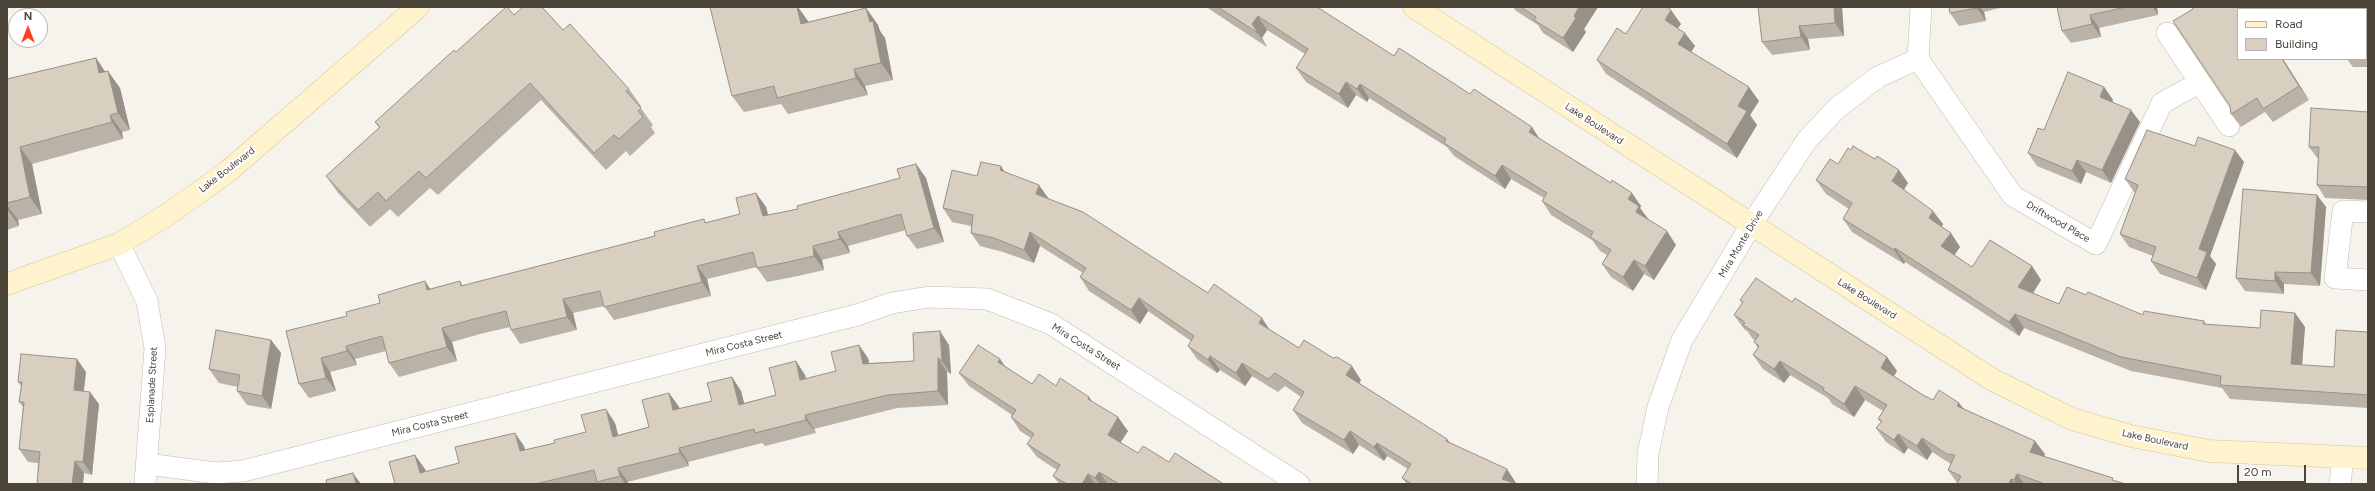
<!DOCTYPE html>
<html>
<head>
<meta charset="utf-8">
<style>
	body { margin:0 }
	#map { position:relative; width:2375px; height:491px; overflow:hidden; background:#f6f3ec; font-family:Figtree,sans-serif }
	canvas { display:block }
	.frame { position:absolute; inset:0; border:8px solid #4b4439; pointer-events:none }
	.legend { position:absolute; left:2237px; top:8px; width:130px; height:52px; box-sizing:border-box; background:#fff; border:1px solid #b7b4b0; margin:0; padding:5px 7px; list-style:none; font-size:12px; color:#4b4439 }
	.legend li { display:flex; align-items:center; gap:8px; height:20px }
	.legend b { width:20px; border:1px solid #b7b4b0 }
	.north { position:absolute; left:8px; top:8px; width:40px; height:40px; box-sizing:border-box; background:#fff; border:1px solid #b7b4b0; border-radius:50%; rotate:0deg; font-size:11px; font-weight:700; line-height:16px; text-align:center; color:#4b4439 }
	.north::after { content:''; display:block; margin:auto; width:14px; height:18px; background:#fc3f1d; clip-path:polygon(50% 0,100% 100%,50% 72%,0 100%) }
	.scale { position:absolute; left:2237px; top:465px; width:69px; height:18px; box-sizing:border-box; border:2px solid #4b4439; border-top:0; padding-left:5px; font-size:12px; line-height:14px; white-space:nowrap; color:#4b4439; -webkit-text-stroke:3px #fff; paint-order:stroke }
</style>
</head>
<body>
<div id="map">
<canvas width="2375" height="491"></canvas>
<div class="frame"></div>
<ul class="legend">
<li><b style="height:5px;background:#fff3cd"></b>Road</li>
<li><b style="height:11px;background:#d8cfc1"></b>Building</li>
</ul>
<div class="north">N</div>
<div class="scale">20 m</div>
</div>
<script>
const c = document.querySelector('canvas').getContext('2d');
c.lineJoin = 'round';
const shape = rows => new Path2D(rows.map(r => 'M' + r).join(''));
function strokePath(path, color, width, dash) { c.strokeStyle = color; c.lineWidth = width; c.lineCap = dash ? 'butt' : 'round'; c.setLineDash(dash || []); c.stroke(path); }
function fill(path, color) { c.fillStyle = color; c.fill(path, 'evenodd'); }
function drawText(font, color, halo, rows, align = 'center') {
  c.font = font + ' Figtree,sans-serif'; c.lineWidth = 4; c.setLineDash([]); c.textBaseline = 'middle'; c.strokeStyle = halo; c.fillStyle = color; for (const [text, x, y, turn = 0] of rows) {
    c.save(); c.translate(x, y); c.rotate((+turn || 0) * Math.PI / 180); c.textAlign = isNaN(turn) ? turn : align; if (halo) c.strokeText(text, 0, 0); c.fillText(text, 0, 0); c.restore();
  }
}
const street = shape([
	[2167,33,2229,126],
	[1918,59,2013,196,2096,244,2162,103,2199,83],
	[1918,59,1921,7],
	[2368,212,2343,211,2335,278,2368,280],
	[119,244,147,301,155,348,145,484],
	[147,464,216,473,243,471,857,315,892,303,929,297,987,299,1051,324,1299,484],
	[1647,484,1648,454,1658,407,1682,340,1751,225,1807,140,1837,108,1878,77,1918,59],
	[2340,484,2343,457]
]);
const secondary = shape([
	[1414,7,1993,380,2072,419,2131,436,2209,451,2368,458],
	[7,284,119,244,167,215,226,173,418,7]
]);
strokePath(street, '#c2bbae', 22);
strokePath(secondary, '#d6c79b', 23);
strokePath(street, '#fff', 21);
strokePath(secondary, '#fff3cd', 22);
fill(shape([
	[710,7,798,7,808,22,866,8,878,25,880,31,885,38,893,80,865,86,868,95,788,114,781,104,744,112,732,96],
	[1208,7,1317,7,1394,56,1541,140,1641,206,1640,208,1648,219,1676,245,1654,280,1644,274,1633,291,1611,277,1602,264,1607,255,1600,251,1592,240,1551,215,1542,201,1544,198,1511,179,1505,189,1454,156,1447,147,1369,98,1367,102,1356,95,1348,108,1306,82,1296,68,1305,54,1267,30,1262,38,1267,47,1209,9],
	[1513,7,1598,7,1584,29,1586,32,1573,52,1543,33,1538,25,1516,11],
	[1842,7,1844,36,1808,39,1810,50,1772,55,1762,42],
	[1949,7,2004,7,1984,12,1986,21,1959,26,1950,13],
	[2057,7,2157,7,2158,15,2099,28,2101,37,2071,43,2062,31],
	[2192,7,2250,7,2251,9,2238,9,2238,59,2283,59,2309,100,2273,122,2265,112,2241,127,2231,114,2230,106,2173,21,2193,9],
	[2296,7,2348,7,2348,9,2297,9],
	[514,15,563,30,629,89,641,106,640,107,653,125,651,127,655,133,630,156,626,151,606,170,541,100,438,195,430,188,398,217,390,209,370,227,338,193,326,176,379,128,375,122,456,52],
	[1681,24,1678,28,1695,46,1691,52,1759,101,1750,115,1757,125,1737,158,1606,74,1597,60,1626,34],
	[2366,29,2368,29,2368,67,2353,67,2347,59,2366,59],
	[96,58,105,71,120,88,130,130,122,132,123,139,32,164,42,214,18,220,19,226,7,230,7,79],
	[2104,87,2113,100,2112,102,2140,122,2111,183,2086,172,2081,184,2037,166,2028,153,2044,130],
	[2368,112,2368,200,2325,198,2317,185,2318,159,2309,147],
	[1851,150,1875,159,1908,183,1904,190,1943,224,1941,227,1960,247,1954,255,1972,267,2032,266,2041,280,2033,293,2059,304,2086,295,2143,315,2204,321,2206,324,2260,328,2295,313,2305,327,2302,365,2334,367,2368,332,2368,408,2230,399,2222,388,2131,371,2024,328,2019,336,1905,262,1904,264,1852,232,1843,219,1849,209,1826,194,1816,180,1838,164],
	[2244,162,2210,256,2216,264,2206,290,2160,274,2151,261,2153,256,2129,247,2120,234,2135,193,2134,192,2125,179],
	[916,164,926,178,944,242,917,249,907,236,906,230,848,246,850,253,822,260,824,270,798,276,767,282,757,268,757,267,707,279,711,296,614,320,604,306,573,313,577,330,520,344,511,330,510,327,480,334,452,342,457,361,399,377,389,363,386,351,355,359,357,365,330,372,336,391,309,398,299,384,347,316,380,303,425,281,430,289,460,281,463,286,740,214,756,193,766,207,768,215,798,209,900,178],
	[1005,172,1049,199,1269,329,1299,348,1361,380,1359,383,1450,444,1516,483,1516,484,1517,484,1407,484,1402,478,1408,469,1387,456,1384,461,1359,445,1353,454,1302,423,1293,410,1301,397,1285,386,1278,392,1252,376,1245,386,1220,370,1217,373,1197,359,1188,346,1191,341,1148,311,1140,324,1089,291,1080,277,1083,273,1040,246,1034,263,1003,252,980,246,971,233,971,226,952,222,943,208,977,176],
	[2317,195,2326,207,2320,286,2284,284,2284,294,2245,291,2236,278],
	[1740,300,1792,302,1887,357,1897,371,1894,376,1923,395,1933,400,1959,403,1964,409,2045,454,2044,457,2114,481,2126,484,1957,484,1957,483,1948,470,1951,464,1932,452,1927,460,1908,448,1904,454,1886,442,1876,428,1881,422,1878,419,1883,411,1865,400,1854,417,1832,404,1828,398,1790,375,1784,383,1763,369,1753,355,1758,348,1754,342,1755,341,1753,339,1747,331,1744,329,1734,315,1742,303],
	[271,340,281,353,271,409,247,405,237,391,238,387,219,383,209,369],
	[949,345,951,374,947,372,948,405,897,408,814,429,816,433,765,446,762,443,688,462,689,466,628,482,628,484,395,484,425,469,426,472,524,446,525,450,555,443,615,423,618,435,649,427,669,393,679,407,679,409,712,401,732,377,741,391,744,403,776,395,796,361,805,375,806,379,836,371,868,358,869,363,914,361],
	[1000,359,1005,366,1032,384,1056,386,1093,403,1128,431,1120,443,1138,453,1169,462,1223,484,1059,484,1053,476,1057,470,1037,457,1027,444,1031,438,1020,431,1011,417,1012,415,969,386,959,373],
	[86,372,84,391,99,404,92,475,84,473,83,484,37,484,38,463,28,462,19,449,23,407,19,402,21,386,18,382]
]), '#bab2a6');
fill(shape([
	[797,7,798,7,808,21,813,41,801,24],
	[1579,7,1598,7,1584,29,1586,32,1573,52,1563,38,1574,16],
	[1834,7,1842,7,1844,36,1835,23],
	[1976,7,1980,7,1984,12,1986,21],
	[2153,7,2157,7,2158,15],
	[866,8,878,25,880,31,885,38,893,80,881,63],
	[1671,10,1681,24,1674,33,1665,20],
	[2090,15,2099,28,2101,37,2092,24],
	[1258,16,1267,30,1262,38,1267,47,1252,24],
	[1799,26,1808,39,1810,50,1801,37],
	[1685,33,1695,46,1687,58,1678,44],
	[96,58,107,75,99,73],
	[2282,59,2283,59,2309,100,2299,86],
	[854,69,865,86,868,95,856,78],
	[108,71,120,88,130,130,118,113],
	[1346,82,1356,95,1348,108,1339,94],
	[1360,84,1369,98,1367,102,1357,89],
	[1749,87,1759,101,1750,115,1757,125,1737,158,1727,144,1738,106],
	[2104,87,2113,100,2109,110,2100,97],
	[2131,110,2140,122,2111,183,2102,170],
	[110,115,122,132,123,139,112,122],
	[1532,127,1541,141,1529,132],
	[20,147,32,164,42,214,30,197],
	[2235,150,2244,162,2210,256,2216,264,2206,290,2197,278,2199,249],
	[2077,160,2086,172,2081,184,2072,171],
	[916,164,926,178,944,242,934,228],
	[1502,165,1511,179,1505,189,1495,176],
	[1001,166,1010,180,1000,170],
	[1899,170,1908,183,1901,194,1892,181],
	[1039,185,1049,199,1045,208,1036,194],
	[756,193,766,207,772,230,763,216],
	[1632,193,1641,206,1640,208,1649,220,1645,225,1628,199],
	[2317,195,2326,207,2320,286,2311,273],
	[7,205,18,220,19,226,7,209],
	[1933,211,1943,224,1938,232,1929,218],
	[1667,231,1676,245,1654,280,1645,266],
	[838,232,848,246,850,253,840,239],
	[1030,232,1040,246,1034,263,1024,250],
	[1951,233,1960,247,1951,260,1941,246],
	[813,246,822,260,824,270,814,256],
	[1895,248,1905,262,1904,264,1894,250],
	[1634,260,1644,274,1633,291,1623,277],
	[697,266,707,279,711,296,702,282],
	[2032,266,2041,280,2028,301,2018,287],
	[2275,272,2284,284,2284,294,2275,281],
	[425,281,434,295,427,290],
	[1139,298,1148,311,1140,324,1131,310],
	[563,299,573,313,577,330,567,317],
	[2295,313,2305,327,2301,378,2291,364],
	[2015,314,2024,328,2019,336,2009,322],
	[1262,318,1271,332,1259,323],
	[442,328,452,342,457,361,447,347],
	[940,331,949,345,951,374,942,361],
	[271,340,281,353,271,409,262,396],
	[859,345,868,358,872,377,863,364],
	[346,346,355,359,357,365,347,351],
	[1210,356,1220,370,1217,373,1208,360],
	[1887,357,1897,371,1890,382,1881,368],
	[321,358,330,372,336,391,326,378],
	[938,358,947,372,948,405,938,391],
	[77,359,86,372,82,403,74,390],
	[1000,359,1009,373,998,362],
	[796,361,805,375,810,394,800,380],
	[1780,361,1790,375,1784,383,1774,369],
	[1242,363,1252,376,1245,386,1236,373],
	[1352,366,1361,380,1356,389,1346,375],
	[732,377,741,391,748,418,739,405],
	[1855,386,1865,400,1854,417,1844,404],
	[90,392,99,404,92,475,83,462],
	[669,393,679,407,683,424,673,410],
	[1089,397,1099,411,1088,399],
	[1959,403,1969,417,1957,406],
	[606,409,615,423,622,450,613,437],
	[805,415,814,429,816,433,806,420],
	[1118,417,1128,431,1117,448,1108,435],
	[1350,431,1359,445,1353,454,1344,440],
	[515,433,524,446,529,465,520,451],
	[1898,434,1908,448,1904,454,1894,440],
	[1922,438,1932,452,1927,460,1917,446],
	[1447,439,1457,452,1446,441],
	[2035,441,2045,454,2039,466,2030,452],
	[1377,443,1387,456,1384,461,1374,447],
	[679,448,688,462,689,466,680,453],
	[415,455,425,469,429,484,420,473],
	[75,461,84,473,83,484,72,484],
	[618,468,628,482,628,484,625,484,620,476],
	[1507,469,1516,483,1516,484,1502,479],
	[1099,472,1108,484,1100,484,1095,478],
	[353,473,361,484,356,484],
	[1088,474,1095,484,1082,484],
	[2017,474,2024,484,2016,484,2014,480],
	[2011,479,2015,484,2009,484]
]), '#979187');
const building = shape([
	[506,7,507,7,514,15,523,7,542,7,563,30,570,24,629,89,626,91,641,108,638,111,643,117,619,139,614,135,594,153,530,83,426,178,419,171,386,201,378,192,358,210,326,176,380,127,375,122,454,50,456,52,506,7],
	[710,7,781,7,781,8,784,7,797,7,801,24,866,8,870,22,873,21,881,63,854,69,856,78,777,98,774,86,732,96,710,7],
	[1218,7,1317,7,1394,56,1399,48,1470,94,1474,89,1532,127,1529,132,1611,183,1612,180,1632,193,1628,199,1639,206,1636,212,1667,231,1645,266,1634,260,1623,277,1602,264,1611,250,1590,237,1593,232,1542,201,1547,193,1502,165,1495,176,1444,143,1446,139,1360,84,1357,89,1346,82,1339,94,1296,68,1308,49,1258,16,1252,24,1258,33,1218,7],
	[1521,7,1579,7,1574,16,1576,18,1563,38,1534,20,1536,17,1521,7],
	[1643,7,1667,7,1671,10,1665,20,1685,33,1678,44,1749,87,1738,106,1747,111,1727,144,1597,60,1617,28,1626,34,1643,7],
	[1758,7,1834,7,1835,23,1799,26,1801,37,1762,42,1758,7],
	[1949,7,1976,7,1977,8,1950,13,1949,7],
	[2057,7,2126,7,2090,15,2092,24,2062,31,2057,7],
	[2192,7,2249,7,2251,9,2238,9,2238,59,2282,59,2299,86,2263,109,2257,98,2231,114,2230,106,2173,21,2193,9,2192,7],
	[2366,29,2368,29,2368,57,2366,57,2366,29],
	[96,58,99,73,108,71,118,113,110,115,112,122,20,147,30,197,7,203,7,79,96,58],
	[2068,72,2104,87,2100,97,2131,110,2102,170,2077,160,2072,171,2028,153,2038,128,2044,130,2068,72],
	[2311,108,2368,112,2368,187,2317,185,2319,147,2309,147,2311,108],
	[2147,130,2195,146,2198,137,2235,150,2199,249,2207,252,2197,278,2151,261,2156,247,2120,234,2138,185,2125,179,2147,130],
	[1853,146,1875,159,1877,156,1899,170,1892,181,1933,211,1929,218,1951,233,1941,246,1972,267,1990,240,2032,266,2018,287,2059,304,2067,287,2086,295,2088,292,2143,315,2144,311,2204,321,2203,324,2260,328,2261,310,2295,313,2291,364,2334,367,2336,330,2368,332,2368,395,2220,385,2221,376,2121,357,2015,314,2009,322,1895,248,1894,250,1843,219,1852,203,1816,180,1830,159,1838,164,1848,148,1851,150,1853,146],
	[981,162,1001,166,1000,170,1039,185,1036,194,1083,212,1208,293,1214,284,1262,318,1259,323,1299,348,1304,340,1333,358,1337,357,1352,366,1346,375,1447,439,1446,441,1507,469,1502,479,1517,484,1412,484,1402,478,1411,464,1377,443,1374,447,1350,431,1344,440,1293,410,1304,392,1275,373,1268,379,1242,363,1236,373,1210,356,1208,360,1188,346,1194,336,1139,298,1131,310,1080,277,1086,268,1030,232,1024,250,994,238,971,233,973,215,943,208,952,170,977,176,981,162],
	[916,164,934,228,907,236,901,214,838,232,840,239,813,246,814,256,788,262,757,268,753,252,697,266,702,282,604,307,600,291,563,299,567,317,511,330,506,311,470,320,442,328,447,347,389,363,382,336,346,346,347,351,321,358,326,378,299,384,286,331,347,316,346,312,380,303,378,295,425,281,427,290,460,281,461,286,655,236,654,232,704,219,705,223,740,214,736,198,756,193,763,216,798,209,797,206,900,178,897,169,916,164],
	[2243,189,2317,195,2311,273,2275,272,2275,281,2236,278,2243,189],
	[1756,278,1792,302,1795,298,1887,357,1881,368,1923,395,1933,400,1939,390,1959,403,1957,406,2035,441,2030,452,2113,478,2112,480,2126,484,2045,484,2017,474,2014,480,2011,479,2009,484,1957,484,1961,476,1948,470,1955,455,1947,454,1922,438,1917,446,1898,434,1894,440,1876,428,1882,421,1878,419,1887,405,1855,386,1844,404,1823,390,1824,388,1780,361,1774,369,1753,355,1759,346,1754,342,1759,335,1743,325,1745,323,1742,320,1734,315,1743,302,1740,300,1756,278],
	[216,330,271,340,262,396,237,391,240,375,209,369,216,330],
	[940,331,942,361,938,358,938,391,888,395,805,415,806,420,755,433,754,429,679,448,680,453,618,468,620,476,597,482,594,470,535,484,395,484,389,462,415,455,420,473,459,463,455,447,515,433,520,451,555,443,554,440,586,432,581,415,606,409,613,437,649,427,642,400,669,393,673,410,712,401,707,383,732,377,739,405,776,395,769,368,796,361,800,380,836,371,831,352,859,345,863,364,914,361,913,333,940,331],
	[978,345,1000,359,998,362,1032,384,1039,374,1056,386,1060,378,1089,397,1088,399,1118,417,1108,435,1138,453,1143,446,1169,462,1175,453,1222,483,1222,484,1119,484,1099,472,1095,478,1088,474,1082,484,1067,484,1053,476,1060,465,1027,444,1034,434,1011,417,1016,410,959,373,978,345],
	[21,354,77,359,74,390,90,392,83,462,75,461,72,484,37,484,40,452,19,449,24,402,19,402,22,382,18,382,21,354],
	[353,473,356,484,327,484,326,480,353,473]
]);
fill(building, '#d8cfc1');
strokePath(building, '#979187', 1);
drawText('10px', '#4b4439', '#fff', [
	["Lake Boulevard",1594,124,33],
	["Lake Boulevard",227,170,-38],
	["Driftwood Place",2058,222,30],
	["Mira Monte Drive",1741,244,-59],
	["Lake Boulevard",1867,299,32],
	["Mira Costa Street",744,344,-14],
	["Mira Costa Street",1086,347,32],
	["Esplanade Street",152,385,-87],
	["Mira Costa Street",430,424,-14],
	["Lake Boulevard",2155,440,12]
]);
</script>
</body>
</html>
